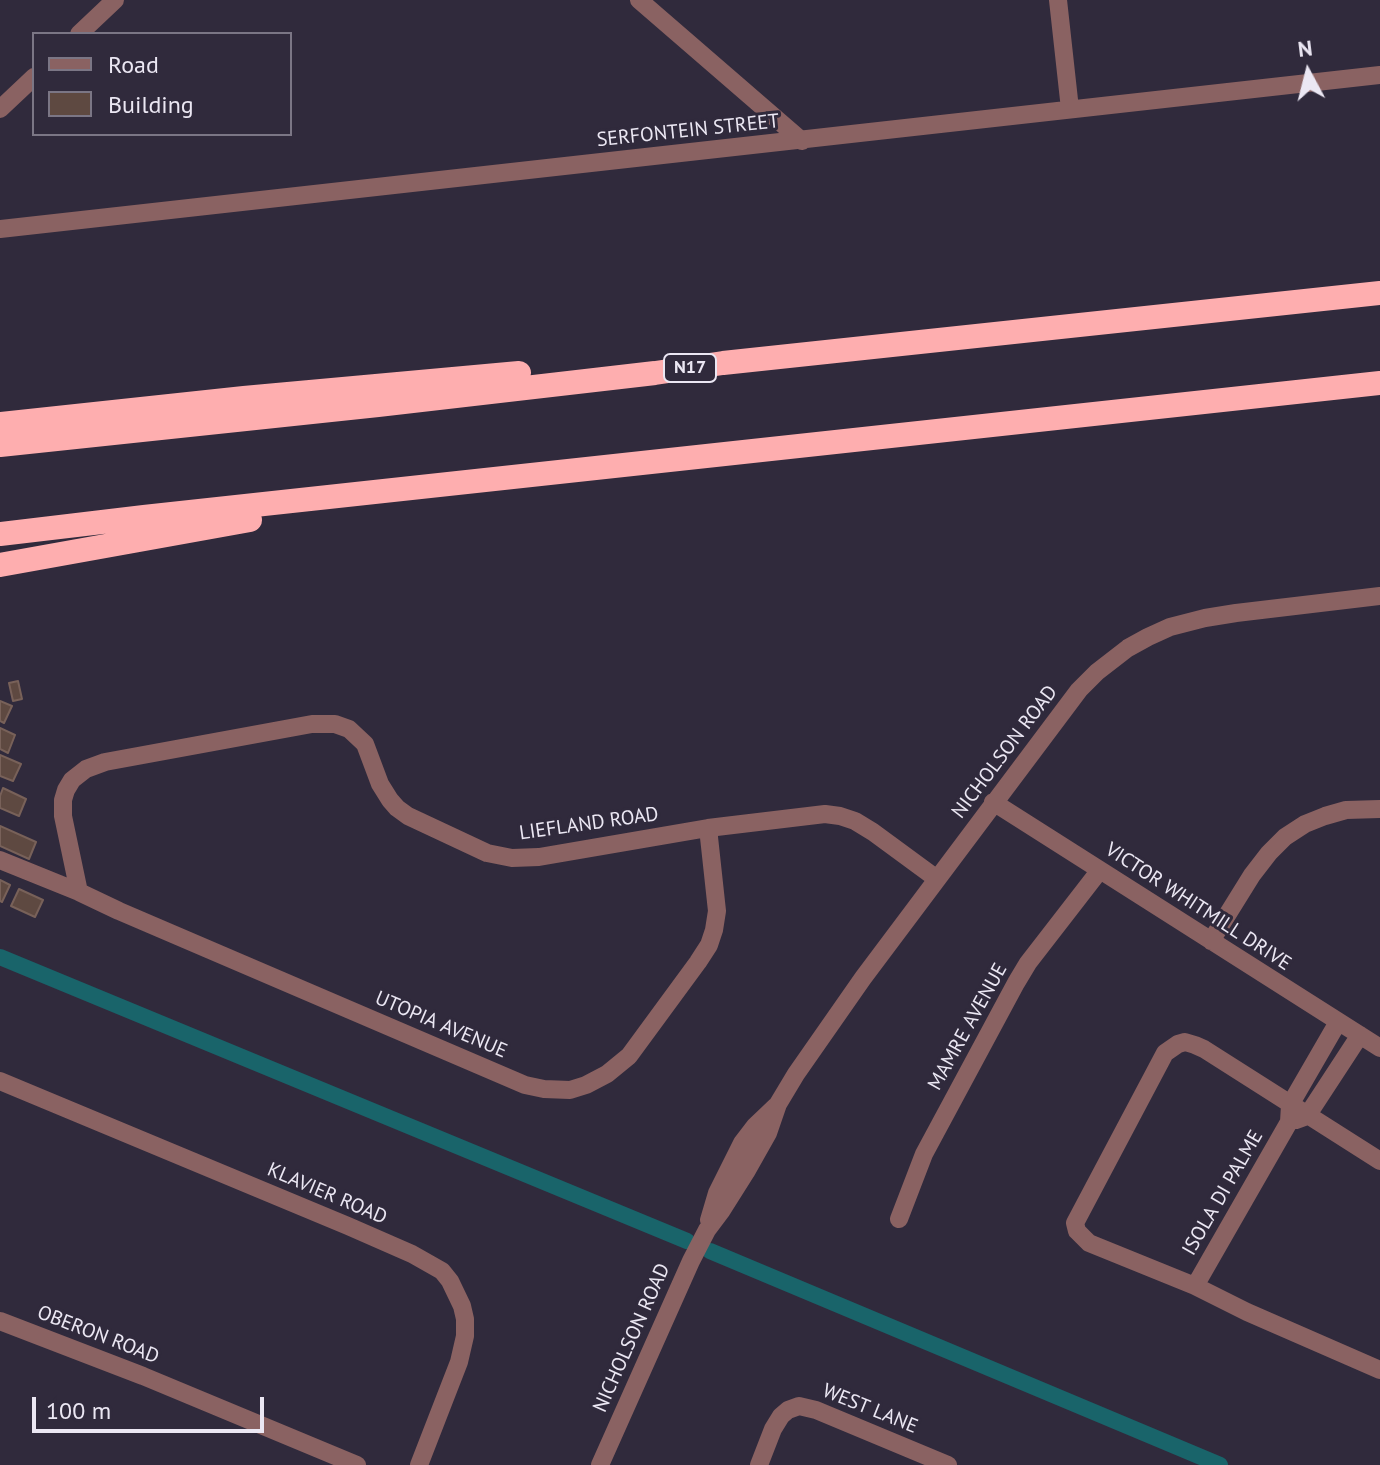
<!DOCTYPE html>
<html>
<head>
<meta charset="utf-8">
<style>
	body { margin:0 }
	#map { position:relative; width:1380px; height:1465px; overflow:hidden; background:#302a3c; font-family:"PT Sans",sans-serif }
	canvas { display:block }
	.legend { position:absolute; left:32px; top:32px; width:260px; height:104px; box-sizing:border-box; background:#302a3c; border:2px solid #7b7685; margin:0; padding:10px 14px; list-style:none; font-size:24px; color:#ebe7f3 }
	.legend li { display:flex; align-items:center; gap:16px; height:40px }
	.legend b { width:40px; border:2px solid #7b7685 }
	.north { position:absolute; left:1268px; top:32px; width:80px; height:80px; -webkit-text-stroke:6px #302a3c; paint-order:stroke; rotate:353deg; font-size:22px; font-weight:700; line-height:32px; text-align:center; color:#ebe7f3 }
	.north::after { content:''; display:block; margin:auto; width:28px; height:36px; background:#ebe7f3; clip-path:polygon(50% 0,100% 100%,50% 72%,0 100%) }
	.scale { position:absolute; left:32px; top:1397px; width:232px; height:36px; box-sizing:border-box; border:4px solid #ebe7f3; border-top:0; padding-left:10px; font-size:24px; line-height:28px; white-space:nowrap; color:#ebe7f3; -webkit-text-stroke:6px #302a3c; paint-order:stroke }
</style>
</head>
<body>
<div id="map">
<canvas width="1380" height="1465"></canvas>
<ul class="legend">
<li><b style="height:10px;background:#8a6262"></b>Road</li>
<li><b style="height:22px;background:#5e4941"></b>Building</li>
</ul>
<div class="north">N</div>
<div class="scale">100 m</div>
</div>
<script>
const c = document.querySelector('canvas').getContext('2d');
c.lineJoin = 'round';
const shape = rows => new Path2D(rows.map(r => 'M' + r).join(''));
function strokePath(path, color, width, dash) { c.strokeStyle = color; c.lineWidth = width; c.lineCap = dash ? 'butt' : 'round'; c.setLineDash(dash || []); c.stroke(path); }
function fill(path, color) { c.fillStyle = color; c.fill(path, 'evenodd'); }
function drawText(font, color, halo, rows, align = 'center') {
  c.font = font + ' "PT Sans",sans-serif'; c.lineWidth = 6; c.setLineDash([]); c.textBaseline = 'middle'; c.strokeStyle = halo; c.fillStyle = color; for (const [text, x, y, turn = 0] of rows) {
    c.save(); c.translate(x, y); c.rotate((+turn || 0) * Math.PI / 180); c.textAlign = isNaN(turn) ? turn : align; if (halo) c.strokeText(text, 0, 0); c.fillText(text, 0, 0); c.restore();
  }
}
strokePath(shape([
	[0,957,687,1241],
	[710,1251,1220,1465]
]), '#19646a', 16);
const building = shape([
	[18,681,22,699,13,701,9,683,18,681],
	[0,701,12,706,4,723,0,721,0,701],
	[0,728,15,735,8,753,0,749,0,728],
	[0,755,21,764,13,781,0,776,0,755],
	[3,788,26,799,19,816,0,808,0,796,3,788],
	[0,826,36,842,29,859,0,846,0,826],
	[0,880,10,885,2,902,0,901,0,880],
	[19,889,43,900,35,917,11,906,19,889]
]);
fill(building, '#5e4941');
strokePath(building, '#786159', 2);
strokePath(shape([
	[639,0,802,141],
	[1058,0,1070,109],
	[79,34,115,0],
	[0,109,34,77],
	[0,229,1380,75],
	[993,802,1380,1048],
	[0,860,79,892,119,911,525,1085,544,1089,570,1090,586,1085,607,1074,629,1056,698,962,709,945,714,930,717,911,708,828],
	[79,892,63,816,63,800,66,790,72,780,86,769,105,762,312,724,335,724,349,729,365,744,380,784,390,800,397,808,408,816,487,853,512,858,539,857,708,828,825,814,840,816,855,821,873,832,937,879],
	[1211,941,1252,875,1269,853,1285,837,1305,824,1325,816,1346,810,1380,809],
	[0,1081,348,1226,412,1254,442,1271,450,1281,462,1306,465,1319,465,1336,459,1362,419,1465],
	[1296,1120,1307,1116,1360,1035],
	[1380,1161,1204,1049,1195,1045,1185,1042,1178,1044,1165,1053,1075,1223,1077,1231,1089,1243,1195,1286,1247,1312,1380,1370],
	[899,1219,924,1154,1016,983,1028,963,1100,870],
	[709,1220,717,1193,742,1143,755,1126,776,1106],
	[1195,1286,1289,1122,1290,1105,1338,1022],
	[0,1321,143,1376,357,1465],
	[600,1465,691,1261,707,1230,722,1210,746,1172,768,1133,778,1104,796,1074,863,978,1079,690,1097,672,1128,648,1148,637,1170,627,1205,618,1236,613,1380,596],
	[759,1465,773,1429,781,1416,788,1410,799,1406,816,1410,948,1465]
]), '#8a6262', 18);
strokePath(shape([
	[0,424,244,398,519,373],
	[0,445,378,405,655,373,723,363,1380,293],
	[0,534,144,517,1380,383],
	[0,565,250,520]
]), '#feaeaf', 24);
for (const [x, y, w] of [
	[690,368,52]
]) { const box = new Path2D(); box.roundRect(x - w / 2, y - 14, w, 28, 6); c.fillStyle = '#302a3c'; c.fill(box); strokePath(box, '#ebe7f3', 2); }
drawText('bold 18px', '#ebe7f3', null, [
	["N17",690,368]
]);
drawText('20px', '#ebe7f3', '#302a3c', [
	["SERFONTEIN STREET",688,131,-6],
	["NICHOLSON ROAD",1005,752,-53],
	["LIEFLAND ROAD",589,824,-8],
	["VICTOR WHITMILL DRIVE",1198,907,33],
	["UTOPIA AVENUE",441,1025,23],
	["MAMRE AVENUE",968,1027,-61],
	["ISOLA DI PALME",1223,1193,-60],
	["KLAVIER ROAD",327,1194,23],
	["OBERON ROAD",98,1335,21],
	["NICHOLSON ROAD",632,1338,-66],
	["WEST LANE",870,1409,22]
]);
</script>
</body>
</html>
